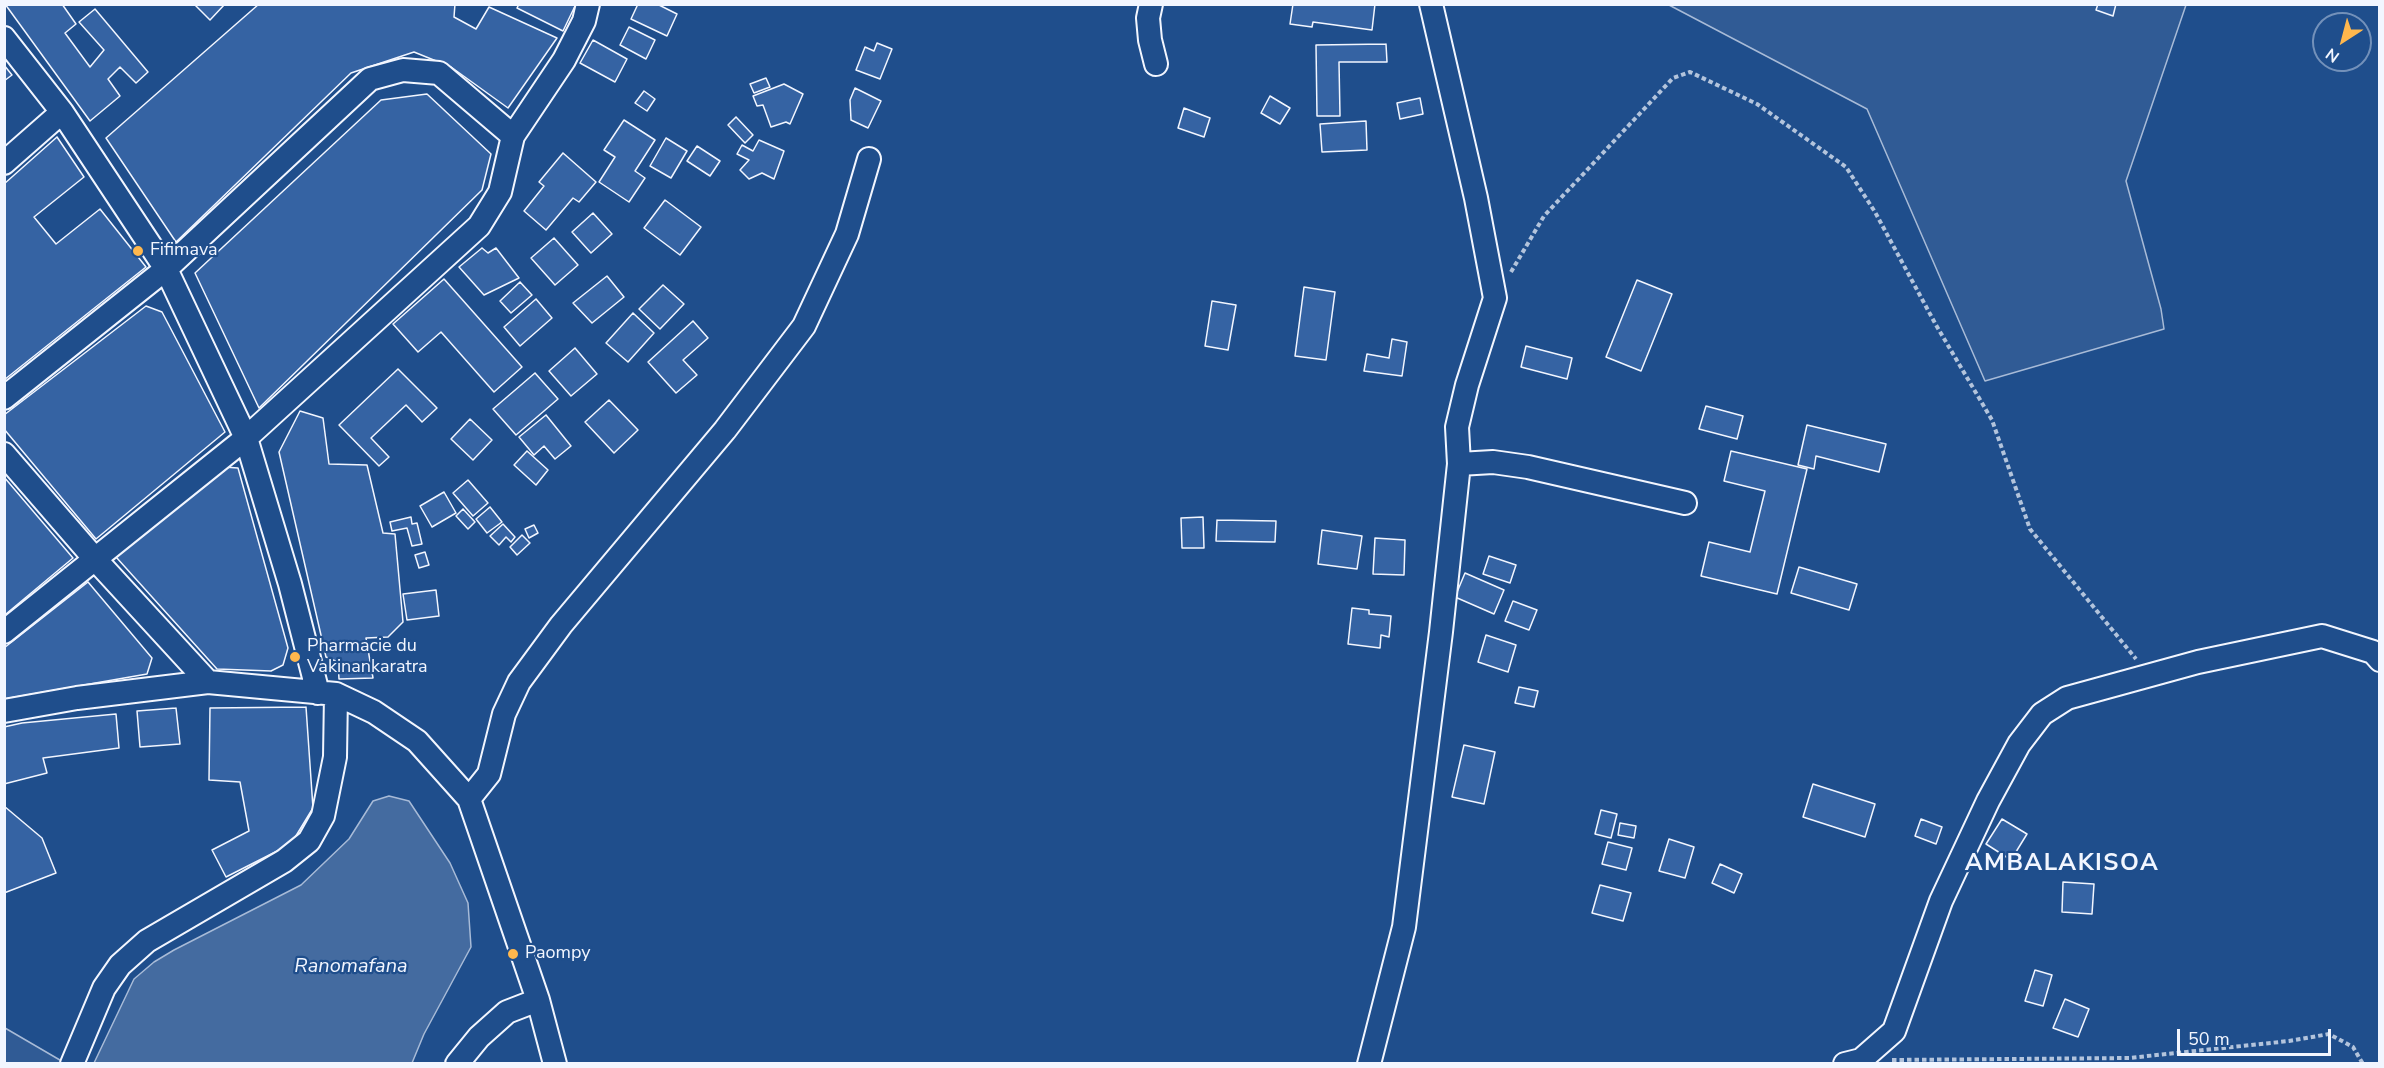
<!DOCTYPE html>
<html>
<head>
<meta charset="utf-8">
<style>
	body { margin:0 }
	#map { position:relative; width:2384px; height:1068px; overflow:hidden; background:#1f4e8c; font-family:"Nunito Sans",sans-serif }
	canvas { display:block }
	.frame { position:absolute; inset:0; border:6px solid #f2f6ff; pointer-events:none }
	.north { position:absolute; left:2312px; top:12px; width:60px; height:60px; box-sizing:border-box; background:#1f4e8c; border:2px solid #7391ba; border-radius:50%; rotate:216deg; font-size:16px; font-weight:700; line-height:24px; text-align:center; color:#f2f6ff }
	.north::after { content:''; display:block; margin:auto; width:21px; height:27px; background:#ffb74d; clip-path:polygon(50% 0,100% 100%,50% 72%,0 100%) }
	.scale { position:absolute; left:2177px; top:1029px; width:154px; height:27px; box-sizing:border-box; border:3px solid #f2f6ff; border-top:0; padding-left:8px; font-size:18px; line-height:21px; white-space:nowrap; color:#f2f6ff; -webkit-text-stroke:4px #1f4e8c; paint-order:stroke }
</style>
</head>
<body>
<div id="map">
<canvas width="2384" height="1068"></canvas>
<div class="frame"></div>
<div class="north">N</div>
<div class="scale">50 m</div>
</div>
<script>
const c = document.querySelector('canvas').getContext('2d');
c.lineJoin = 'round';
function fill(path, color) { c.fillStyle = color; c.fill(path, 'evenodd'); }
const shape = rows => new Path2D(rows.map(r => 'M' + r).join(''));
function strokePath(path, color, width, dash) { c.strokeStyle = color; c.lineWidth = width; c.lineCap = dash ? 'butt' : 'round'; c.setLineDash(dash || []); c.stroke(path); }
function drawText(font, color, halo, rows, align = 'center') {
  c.font = font + ' "Nunito Sans",sans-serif'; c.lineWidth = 4.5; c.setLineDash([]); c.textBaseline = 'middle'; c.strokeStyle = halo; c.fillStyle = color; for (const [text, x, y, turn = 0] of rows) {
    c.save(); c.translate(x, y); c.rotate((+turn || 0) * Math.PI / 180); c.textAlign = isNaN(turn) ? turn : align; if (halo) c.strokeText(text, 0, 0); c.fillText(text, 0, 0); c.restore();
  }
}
const built = shape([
	[1669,5,2186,5,2126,181,2161,309,2164,329,1985,381,1867,109,1669,5],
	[5,1028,65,1063,5,1063,5,1028]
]);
fill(built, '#305b95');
strokePath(built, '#a8bbd7', 1.5);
const water = shape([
	[389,796,409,801,450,863,468,903,471,947,424,1034,412,1063,94,1063,134,979,154,962,174,950,301,885,349,839,373,801,389,796]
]);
fill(water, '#446ba0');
strokePath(water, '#a8bbd7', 1.5);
const building = shape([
	[5,4,62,4,76,24,65,33,90,67,104,50,79,22,95,9,148,72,136,83,120,67,108,79,120,96,90,121,5,4],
	[194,4,225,4,210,20,194,4],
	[259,4,455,4,454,17,476,29,489,7,557,38,508,108,451,67,414,52,351,73,176,242,106,138,259,4],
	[519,4,576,4,563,31,517,8,519,4],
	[638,4,657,4,677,14,667,36,631,19,638,4],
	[1293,4,1375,4,1372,30,1313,22,1312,27,1290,24,1293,4],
	[2098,4,2116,4,2113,16,2096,10,2098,4],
	[629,27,655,40,646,59,620,45,629,27],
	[593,40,627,59,615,82,580,63,593,40],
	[877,43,892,49,880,79,856,70,865,47,874,51,877,43],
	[1386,44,1387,62,1339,62,1340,116,1317,116,1316,45,1386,44],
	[4,65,12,75,4,81,4,65],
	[766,78,770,87,754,93,750,84,766,78],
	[784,84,803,94,790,124,786,122,771,127,763,105,757,106,753,96,784,84],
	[855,88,881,101,868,128,851,120,850,100,855,88],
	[644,91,655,99,647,111,635,103,644,91],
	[427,94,491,154,482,190,259,408,195,273,381,100,427,94],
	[1270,96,1290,108,1280,124,1261,113,1270,96],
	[1420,98,1423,114,1400,119,1397,103,1420,98],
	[1184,108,1210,118,1204,137,1178,128,1184,108],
	[736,117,753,135,745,143,728,125,736,117],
	[624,120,655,140,635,171,645,178,629,202,599,182,615,157,604,150,624,120],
	[1366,121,1367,150,1322,152,1320,124,1366,121],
	[57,137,84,177,34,217,56,244,100,209,146,267,4,380,4,184,57,137],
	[666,138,687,151,671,178,650,166,666,138],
	[759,140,784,151,774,179,762,173,749,179,740,170,749,160,737,154,742,145,753,151,759,140],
	[697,146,720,161,710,176,687,161,697,146],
	[563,153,596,182,579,202,573,198,546,230,524,211,544,186,539,182,563,153],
	[665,200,701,227,680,255,644,228,665,200],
	[593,213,612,234,591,253,572,232,593,213],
	[554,238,578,265,555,285,531,258,554,238],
	[482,248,488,253,496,248,519,278,484,295,459,267,482,248],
	[607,276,624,297,592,323,573,303,607,276],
	[444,279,522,367,494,392,441,332,418,352,393,324,444,279],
	[1637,280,1672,294,1641,371,1606,357,1637,280],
	[520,282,532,295,511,313,500,301,520,282],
	[663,285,684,304,660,329,639,309,663,285],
	[1304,287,1335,292,1326,360,1295,356,1304,287],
	[536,299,552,318,520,346,504,327,536,299],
	[1212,301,1236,305,1228,350,1205,346,1212,301],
	[146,306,162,312,225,432,96,539,4,429,4,415,146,306],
	[633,313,654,333,628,362,606,343,633,313],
	[693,321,708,338,683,360,697,375,676,393,648,362,693,321],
	[1392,339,1407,342,1402,376,1364,371,1367,354,1389,358,1392,339],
	[1526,346,1572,358,1567,379,1521,367,1526,346],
	[575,348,597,374,571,396,549,371,575,348],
	[398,369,437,408,422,422,406,405,371,438,389,457,379,466,339,425,398,369],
	[535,373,558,399,516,435,493,409,535,373],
	[609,400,638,430,614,453,585,422,609,400],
	[1706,406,1743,416,1737,439,1699,429,1706,406],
	[300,411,323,418,329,464,367,465,383,533,395,534,403,622,388,637,366,638,373,678,339,679,338,662,326,657,279,452,300,411],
	[546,415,571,446,555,459,544,446,534,455,519,437,546,415],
	[470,419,492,440,473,460,451,439,470,419],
	[1807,425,1886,444,1879,472,1816,456,1814,469,1798,465,1807,425],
	[527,451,548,470,536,485,514,465,527,451],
	[1731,451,1807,469,1777,594,1701,576,1709,542,1750,552,1765,491,1724,481,1731,451],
	[224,467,238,468,288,648,283,665,271,671,217,669,116,557,224,467],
	[4,477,73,558,6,614,4,612,4,477],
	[468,480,488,503,473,516,453,493,468,480],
	[444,492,456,513,432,527,420,506,444,492],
	[490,507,502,522,487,533,476,519,490,507],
	[463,509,475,522,468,529,456,516,463,509],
	[411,517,412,524,417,523,422,544,412,546,407,528,392,531,390,522,411,517],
	[1203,517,1204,548,1182,548,1181,518,1203,517],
	[1217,520,1276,521,1275,542,1216,541,1217,520],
	[503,524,515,537,511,542,506,537,499,545,490,536,503,524],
	[534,525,538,533,529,538,525,529,534,525],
	[1322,530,1362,536,1357,569,1318,564,1322,530],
	[522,535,530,543,517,555,510,547,522,535],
	[1375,538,1405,540,1404,575,1373,574,1375,538],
	[425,552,429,565,419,568,415,555,425,552],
	[1489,556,1516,565,1510,583,1483,574,1489,556],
	[1799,567,1857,584,1849,610,1791,593,1799,567],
	[1465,573,1504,590,1494,614,1455,597,1465,573],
	[88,582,152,658,147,674,4,699,4,648,88,582],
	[436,590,439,616,407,620,403,594,436,590],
	[1513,601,1537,610,1529,630,1505,621,1513,601],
	[1352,608,1369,610,1369,614,1391,616,1389,637,1381,635,1380,648,1348,644,1352,608],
	[1486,635,1516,645,1508,672,1478,662,1486,635],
	[1519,687,1538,691,1534,707,1515,703,1519,687],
	[306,707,313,808,291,844,226,877,212,850,249,831,240,782,209,780,210,708,306,707],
	[176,708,180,744,140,747,137,711,176,708],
	[116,714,119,748,43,758,47,773,4,784,4,727,22,723,116,714],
	[1464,745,1495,752,1484,804,1452,797,1464,745],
	[1813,784,1875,804,1865,837,1803,817,1813,784],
	[4,806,42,838,56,873,4,893,4,806],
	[1601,810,1617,814,1611,838,1595,834,1601,810],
	[1921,819,1942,827,1936,844,1915,836,1921,819],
	[2002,819,2027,834,2011,860,1986,844,2002,819],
	[1620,823,1636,826,1634,838,1618,835,1620,823],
	[1669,839,1694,847,1685,878,1659,871,1669,839],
	[1608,842,1632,848,1626,870,1602,864,1608,842],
	[1720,864,1742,874,1734,893,1712,883,1720,864],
	[2063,882,2094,884,2092,914,2062,912,2063,882],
	[1600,885,1631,893,1623,921,1592,913,1600,885],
	[2035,970,2052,975,2043,1006,2025,1001,2035,970],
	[2065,999,2089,1009,2078,1037,2053,1028,2065,999]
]);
fill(building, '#3563a3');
strokePath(building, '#f2f6ff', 1.5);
const minor = shape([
	[1151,4,1148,18,1150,40,1156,64],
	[4,38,62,112,166,269,246,438,290,584,318,693],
	[4,163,62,112],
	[4,398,166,269,370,79,403,70,439,73,513,136],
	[4,454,95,559,208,682],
	[1459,464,1493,462,1528,467,1685,503],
	[4,632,246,438,479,226,500,192,513,136,564,60,584,21,588,4],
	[4,711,77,698,208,682,336,694,374,712,417,741,469,799,538,1000,555,1064],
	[469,799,489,774,504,714,519,682,561,625,725,430,804,326,847,234,869,159],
	[72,1064,104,988,120,965,147,941,284,861,309,841,323,816,335,757,336,694],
	[457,1064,479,1037,507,1012,538,1000],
	[1369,1064,1404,927,1441,632,1459,464,1457,427,1467,385,1495,298,1476,198,1431,4],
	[1845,1064,1861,1060,1894,1031,1941,901,1988,801,2019,744,2042,714,2067,698,2198,662,2322,636,2373,652,2380,660]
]);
strokePath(minor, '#f2f6ff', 26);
strokePath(shape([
	[1511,272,1544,216,1673,78,1690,72,1757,104,1846,167,1875,212,1936,325,1992,420,2030,529,2136,659],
	[1892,1060,2129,1058,2289,1041,2329,1034,2353,1047,2363,1064]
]), '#b3c4dc', 4, [4.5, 3]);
strokePath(minor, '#1f4e8c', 22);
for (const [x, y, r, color] of [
	[138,251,6,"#ffb74d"],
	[295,657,6,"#ffb74d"],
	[513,954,6,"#ffb74d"]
]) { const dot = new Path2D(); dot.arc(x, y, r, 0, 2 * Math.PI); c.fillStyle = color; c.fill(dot); strokePath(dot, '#1f4e8c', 2); }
drawText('18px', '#f2f6ff', '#1f4e8c', [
	["Fifimava",150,251],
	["Pharmacie du",307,647],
	["Vakinankaratra",307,668],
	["Paompy",525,954]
], 'left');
drawText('italic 20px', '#f2f6ff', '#1f4e8c', [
	["Ranomafana",351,967]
]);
c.letterSpacing = '1.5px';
drawText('bold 24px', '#f2f6ff', '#1f4e8c', [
	["AMBALAKISOA",2062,864]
]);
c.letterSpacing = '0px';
</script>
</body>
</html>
